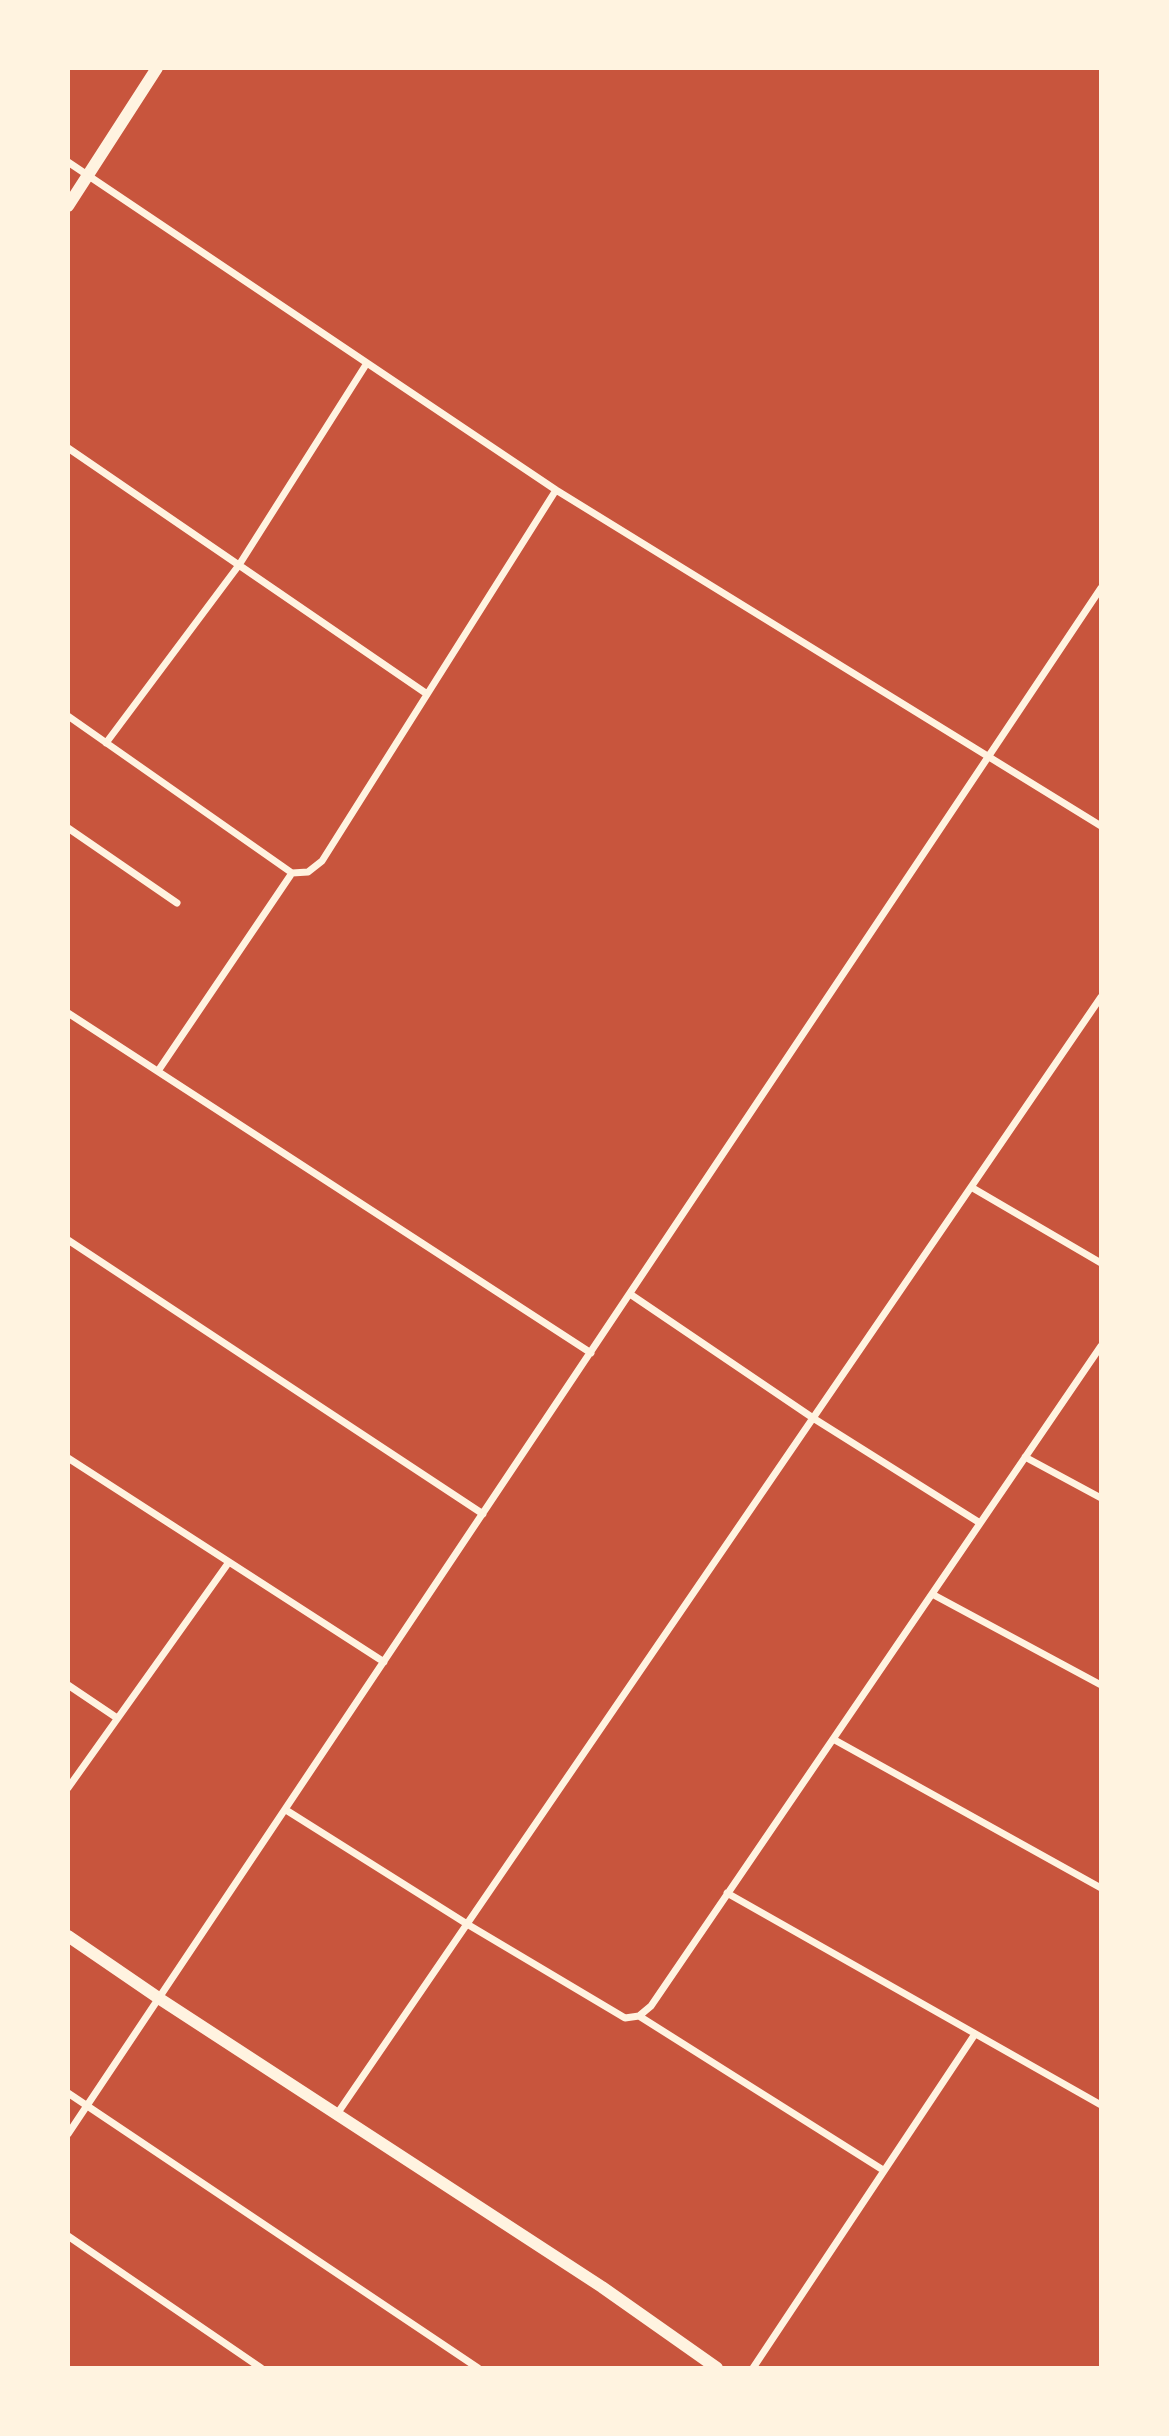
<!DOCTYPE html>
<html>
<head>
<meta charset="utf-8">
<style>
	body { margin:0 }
	#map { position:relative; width:1169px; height:2436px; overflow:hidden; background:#c8553d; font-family:"DejaVu Sans",sans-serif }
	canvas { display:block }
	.frame { position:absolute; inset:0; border:70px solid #fff3e0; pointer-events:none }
</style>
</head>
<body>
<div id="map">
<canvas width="1169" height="2436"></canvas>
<div class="frame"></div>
</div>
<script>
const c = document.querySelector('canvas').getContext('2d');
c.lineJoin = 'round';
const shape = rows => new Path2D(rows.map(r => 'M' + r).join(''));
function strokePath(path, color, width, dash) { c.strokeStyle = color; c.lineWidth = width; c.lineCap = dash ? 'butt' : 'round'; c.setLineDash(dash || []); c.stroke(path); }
strokePath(shape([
	[68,162,556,490,1101,826],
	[68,448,427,694],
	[68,716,292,873,308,872,322,861,556,490],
	[106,743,239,565,367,363],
	[68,828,177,903],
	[68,1013,591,1353],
	[158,1071,292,873],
	[971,1187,1101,1263],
	[68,1240,483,1514],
	[630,1294,813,1418,980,1523],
	[1025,1457,1101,1498],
	[68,1458,384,1662],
	[932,1594,1101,1685],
	[68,1685,117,1718],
	[833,1739,1101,1888],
	[68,1788,229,1562],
	[286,1810,467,1924,625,2018,639,2016,651,2006,1101,1346],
	[727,1893,1101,2105],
	[639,2016,883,2170],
	[68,2093,478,2368],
	[337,2114,1101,997],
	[68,2134,1101,588],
	[68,2236,261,2368],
	[753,2368,975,2034]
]), '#fff3e0', 7);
strokePath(shape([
	[68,206,157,68],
	[68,1936,160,1999,602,2287,717,2368]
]), '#fff3e0', 12);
</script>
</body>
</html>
